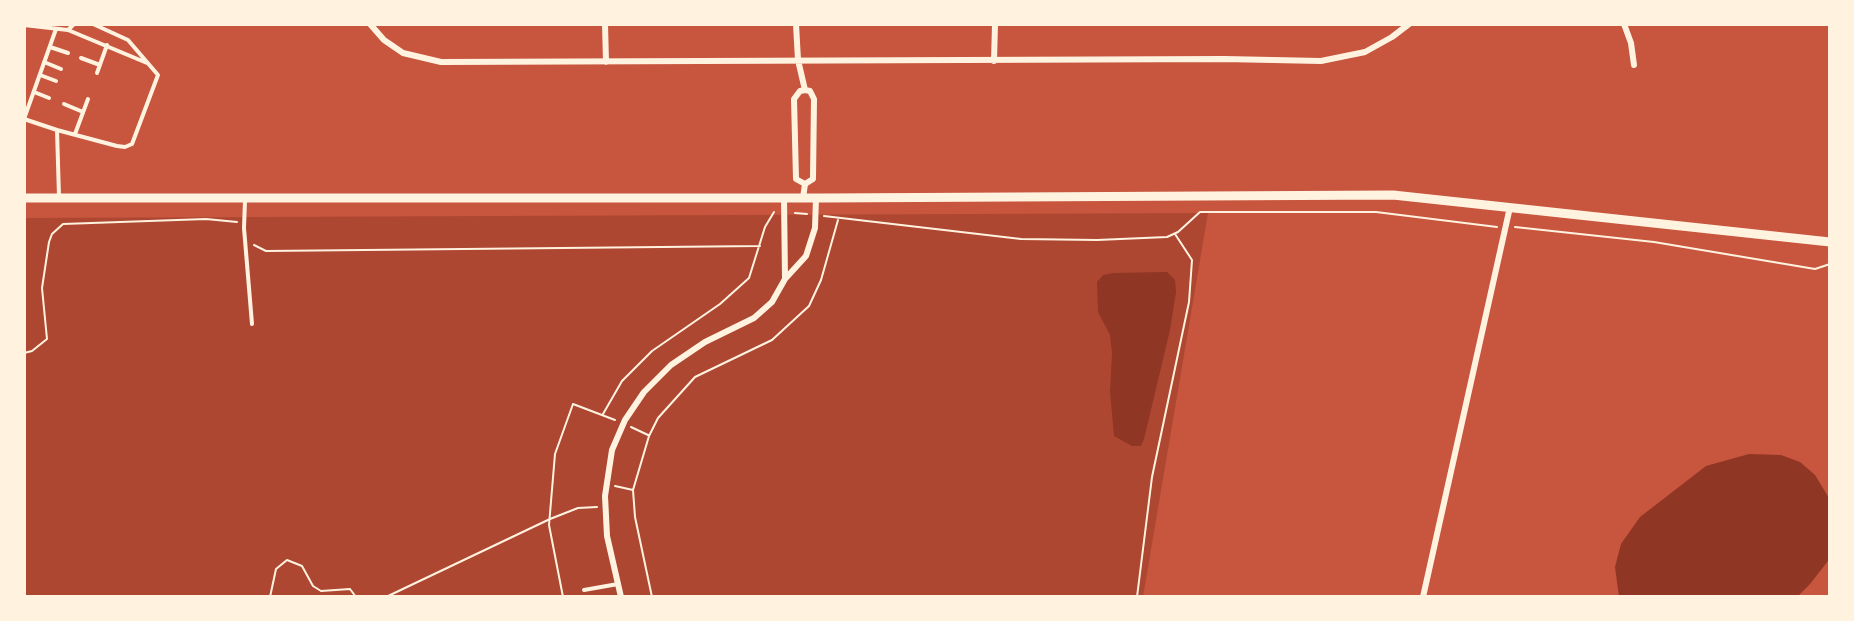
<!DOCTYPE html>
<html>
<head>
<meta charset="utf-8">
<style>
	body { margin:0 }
	#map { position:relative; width:1854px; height:621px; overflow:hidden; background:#c8553d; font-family:Jost,sans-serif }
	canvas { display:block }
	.frame { position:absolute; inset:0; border:26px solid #fff3e0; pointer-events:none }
</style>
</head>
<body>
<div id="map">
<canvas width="1854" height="621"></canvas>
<div class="frame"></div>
</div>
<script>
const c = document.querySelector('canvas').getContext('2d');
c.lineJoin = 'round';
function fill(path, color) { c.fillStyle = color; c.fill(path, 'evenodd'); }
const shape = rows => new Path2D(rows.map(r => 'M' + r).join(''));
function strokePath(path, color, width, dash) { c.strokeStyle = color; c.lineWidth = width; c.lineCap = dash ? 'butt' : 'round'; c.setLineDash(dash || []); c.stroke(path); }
fill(shape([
	[1208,213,1143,597,24,597,24,218]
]), '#ae4732');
fill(shape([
	[1167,272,1175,280,1176,292,1170,330,1144,439,1141,446,1132,446,1114,436,1110,392,1112,353,1110,335,1098,312,1097,282,1103,275,1113,273],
	[1749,454,1781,455,1800,462,1815,475,1829,498,1830,554,1828,561,1810,584,1797,597,1619,597,1615,567,1621,544,1640,517,1706,466]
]), '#8f3625');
strokePath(shape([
	[795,213,807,214],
	[824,216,1021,239,1097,240,1167,237,1178,232,1200,212,1376,212,1497,227],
	[1515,227,1654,242,1815,269,1830,264],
	[254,245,266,251,760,246],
	[24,353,32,351,47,339,42,288,49,242,52,234,63,224,206,219,237,222],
	[603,414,622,381,652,351,720,304,749,278,765,227,774,212],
	[631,427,648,435],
	[615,486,633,490],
	[270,597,276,569,287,560,302,566,313,586,321,591,350,589,356,597],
	[386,597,550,519,578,508,597,507],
	[563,597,549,525,555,454,573,404,615,420],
	[652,597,635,517,633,490,649,436,658,418,695,377,772,340,809,306,821,280,838,220],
	[1137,597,1152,477,1189,302,1192,260,1175,234]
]), '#fff3e0', 2);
strokePath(shape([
	[24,25,68,30,147,63],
	[68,30,74,24],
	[50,47,68,53],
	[81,58,100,65],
	[44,62,61,69],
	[97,73,107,45],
	[40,75,56,81],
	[34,92,49,98],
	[64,104,83,112],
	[24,119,56,29],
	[24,119,57,130],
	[75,134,88,99],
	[59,196,57,130,117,146,125,147,132,144,158,75,128,40,93,24],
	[245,200,244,228,252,324],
	[584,590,618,584]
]), '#fff3e0', 4);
strokePath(shape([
	[370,24,384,40,403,53,441,62,1224,59,1321,61,1365,52,1392,37,1409,24],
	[605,24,606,62],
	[796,24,798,60,805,90,810,91,814,99,813,179,805,184,803,198],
	[1624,24,1631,43,1634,65],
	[994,61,995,24],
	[805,90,800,91,794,99,796,179,805,184],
	[784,198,785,279,806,256,815,228,816,198],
	[621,597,607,536,605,496,612,450,625,420,644,392,671,365,705,342,754,318,772,302,785,279],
	[1423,597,1510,207]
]), '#fff3e0', 6);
strokePath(shape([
	[24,198,823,198,1393,195,1830,242]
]), '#fff3e0', 9);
</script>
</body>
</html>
